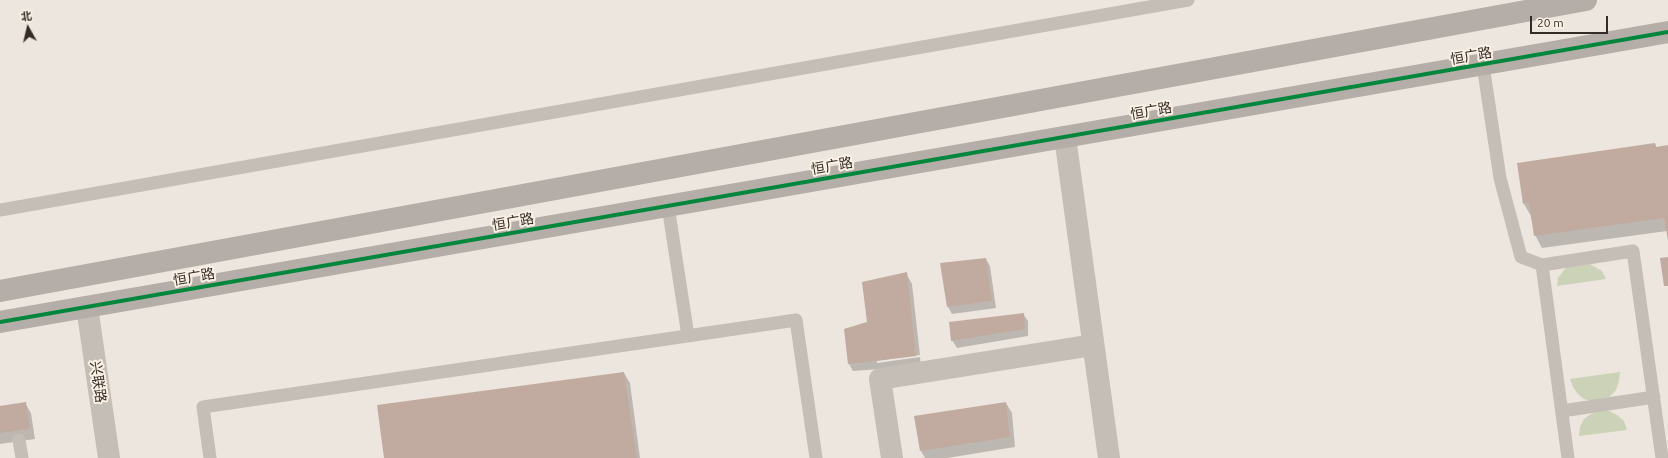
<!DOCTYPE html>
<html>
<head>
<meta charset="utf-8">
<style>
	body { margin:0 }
	#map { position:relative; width:1668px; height:458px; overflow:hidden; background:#ece6de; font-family:Ubuntu,"Noto Sans SC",sans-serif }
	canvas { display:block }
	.north { position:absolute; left:8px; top:8px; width:40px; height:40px; -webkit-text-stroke:3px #faf1e4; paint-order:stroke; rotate:352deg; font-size:11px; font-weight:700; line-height:16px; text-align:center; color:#352b26 }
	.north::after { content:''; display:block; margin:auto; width:14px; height:18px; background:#352b26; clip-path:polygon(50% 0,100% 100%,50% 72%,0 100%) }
	.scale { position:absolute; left:1530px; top:16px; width:78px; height:18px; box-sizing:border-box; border:2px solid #352b26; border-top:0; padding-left:5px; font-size:12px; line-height:14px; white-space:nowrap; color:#352b26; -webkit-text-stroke:3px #faf1e4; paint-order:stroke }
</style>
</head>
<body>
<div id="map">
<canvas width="1668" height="458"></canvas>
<div class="north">北</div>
<div class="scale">20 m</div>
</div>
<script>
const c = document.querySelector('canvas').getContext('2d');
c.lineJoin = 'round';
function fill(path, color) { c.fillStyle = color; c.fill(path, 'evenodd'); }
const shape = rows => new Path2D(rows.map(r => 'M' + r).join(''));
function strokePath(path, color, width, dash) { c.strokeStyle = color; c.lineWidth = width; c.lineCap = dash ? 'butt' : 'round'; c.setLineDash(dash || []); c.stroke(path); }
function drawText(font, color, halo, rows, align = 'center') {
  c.font = font + ' Ubuntu,"Noto Sans SC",sans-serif'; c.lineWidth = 4; c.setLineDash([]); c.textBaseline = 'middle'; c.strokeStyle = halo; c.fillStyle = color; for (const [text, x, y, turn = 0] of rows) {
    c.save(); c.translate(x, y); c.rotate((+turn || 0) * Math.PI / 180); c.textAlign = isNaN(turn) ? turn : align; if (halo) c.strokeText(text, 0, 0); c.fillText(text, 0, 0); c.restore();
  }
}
fill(shape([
	[1588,263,1602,271,1606,279,1557,286,1558,278,1564,270,1571,264],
	[1620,372,1619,381,1616,390,1609,397,1601,401,1592,401,1584,399,1578,394,1573,387,1570,379],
	[1600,411,1609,411,1617,415,1624,421,1627,430,1579,436,1580,427,1584,419,1591,414]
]), '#ccd2b8');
fill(shape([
	[1655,144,1657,148,1668,146,1668,239,1667,231,1542,248,1535,235,1531,216,1524,204],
	[986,259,990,266,996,308,952,314,948,307],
	[906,273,912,284,920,355,877,361,877,363,920,357,921,366,853,371,849,364,845,330,869,323],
	[1023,314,1028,321,1028,336,957,348,952,340],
	[624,373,630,383,640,458,385,458],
	[25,403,31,413,35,439,0,444,0,407],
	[1006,403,1012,413,1015,447,947,458,925,458,921,451]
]), '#0003');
fill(shape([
	[1655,143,1656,147,1668,145,1668,240,1664,218,1534,236,1529,203,1523,204,1517,163],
	[1668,257,1668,286,1664,286,1660,258],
	[986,258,992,301,947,307,940,263],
	[907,272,916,356,848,364,844,329,867,322,862,282],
	[1024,313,1025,329,951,341,949,322],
	[624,372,637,458,384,458,377,405],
	[26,402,30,429,0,433,0,406],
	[1006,402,1010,437,920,451,914,416]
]), '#c1aa9f');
strokePath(shape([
	[1483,65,1500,178,1521,257,1542,265,1633,251,1662,458],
	[668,206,688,336],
	[0,210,1188,0],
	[1542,265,1568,458],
	[1562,411,1654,397],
	[19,440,22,458],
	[210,458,203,407,796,320,816,458]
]), '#c5beb7', 13);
strokePath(shape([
	[1065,137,1109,458],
	[87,307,109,458],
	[892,458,880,379,1093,345]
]), '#c5beb7', 22);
strokePath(shape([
	[0,291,1586,0],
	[0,322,1668,32]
]), '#b5aea8', 22);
strokePath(shape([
	[0,322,1668,32]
]), '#00873e', 4);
drawText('14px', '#352b26', '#faf1e4', [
	["恒广路",1471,56,-10],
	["恒广路",1151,111,-10],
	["恒广路",832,166,-10],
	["恒广路",513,222,-10],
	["恒广路",194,277,-10],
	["兴联路",98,382,82]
]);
</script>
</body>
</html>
